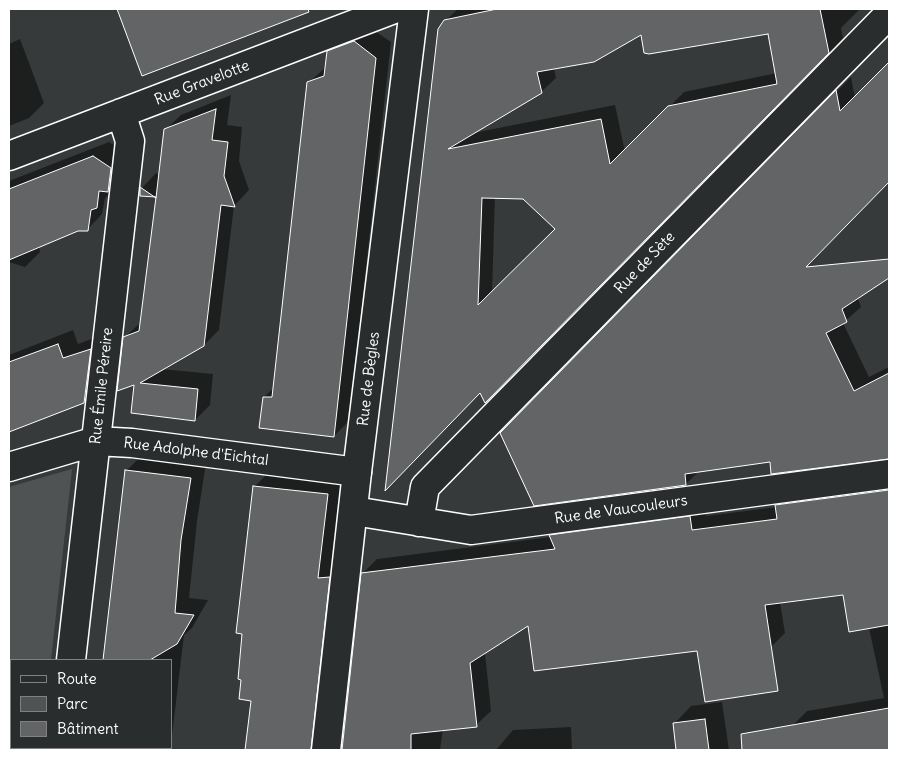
<!DOCTYPE html>
<html>
<head>
<meta charset="utf-8">
<style>
	body { margin:0 }
	#map { position:relative; width:898px; height:759px; overflow:hidden; background:#373a3b; font-family:Delius,sans-serif }
	canvas { display:block }
	.frame { position:absolute; inset:0; border:10px solid #fff; pointer-events:none }
	.legend { position:absolute; left:10px; top:659px; width:162px; height:90px; box-sizing:border-box; background:#2a2d2e; border:1px solid #7f8182; margin:0; padding:6px 9px; list-style:none; font-size:15px; color:#fff }
	.legend li { display:flex; align-items:center; gap:10px; height:25px }
	.legend b { width:25px; border:1px solid #7f8182 }
</style>
</head>
<body>
<div id="map">
<canvas width="898" height="759"></canvas>
<div class="frame"></div>
<ul class="legend">
<li><b style="height:6px;background:#2a2d2e"></b>Route</li>
<li><b style="height:14px;background:#505354"></b>Parc</li>
<li><b style="height:14px;background:#636465"></b>Bâtiment</li>
</ul>
</div>
<script>
const c = document.querySelector('canvas').getContext('2d');
c.lineJoin = 'round';
function fill(path, color) { c.fillStyle = color; c.fill(path, 'evenodd'); }
const shape = rows => new Path2D(rows.map(r => 'M' + r).join(''));
function strokePath(path, color, width, dash) { c.strokeStyle = color; c.lineWidth = width; c.lineCap = dash ? 'butt' : 'round'; c.setLineDash(dash || []); c.stroke(path); }
function drawText(font, color, halo, rows, align = 'center') {
  c.font = font + ' Delius,sans-serif'; c.lineWidth = 4.5; c.setLineDash([]); c.textBaseline = 'middle'; c.strokeStyle = halo; c.fillStyle = color; for (const [text, x, y, turn = 0] of rows) {
    c.save(); c.translate(x, y); c.rotate((+turn || 0) * Math.PI / 180); c.textAlign = isNaN(turn) ? turn : align; if (halo) c.strokeText(text, 0, 0); c.fillText(text, 0, 0); c.restore();
  }
}
fill(shape([
	[72,469,51,660,11,660,11,748,41,748,40,750,9,750,9,487]
]), '#505354');
fill(shape([
	[119,9,313,9,142,75],
	[458,9,860,9,841,28,843,38,500,387,481,391,387,487,445,21],
	[642,33,769,33,777,73,684,92,625,152,615,105,473,133,541,92,556,78,554,68],
	[495,197,524,198,557,229,492,293],
	[369,27,391,42,349,421,334,436,264,397,275,387,308,83,327,66,328,52,343,37],
	[20,39,44,103,29,118,9,126,9,44],
	[889,63,889,181,745,329,848,272,861,307,843,323,869,377,889,367,889,458,771,461,700,470,686,484,501,434,851,77,855,98],
	[231,95,227,125,242,127,239,161,249,190,234,206,219,330,204,345,162,369,213,374,210,405,195,420,136,383,125,337,142,321,157,196,141,194,142,188,156,173,160,175,165,130,181,115],
	[109,142,126,153,112,191,105,198,102,214,87,230,78,230,39,246,40,252,25,267,9,262,9,181],
	[73,330,78,344,105,334,99,387,84,402,9,431,9,355],
	[141,456,206,463,197,521,189,598,208,600,192,628,184,635,171,744,171,660,104,660,126,471],
	[269,472,341,480,332,565,343,563,336,750,246,750,252,700,254,487],
	[889,478,889,750,779,750,792,726,807,711,884,698,869,628,844,593,780,602,785,633,771,647,698,649,529,624,485,653,491,711,476,725,443,729,440,750,343,750,363,573,377,559,551,537,550,536,564,521,704,503,706,516,777,507,791,491],
	[722,702,729,750,677,750,674,724,691,706],
	[571,727,572,750,496,750,513,730],
	[94,748,171,748,171,750,94,750]
]), '#0007');
const building = shape([
	[117,9,308,9,309,12,142,76,117,9],
	[497,9,820,9,829,53,485,403,480,393,385,491,438,29,444,20,497,9],
	[768,34,777,84,668,106,610,164,601,119,448,149,542,93,537,72,594,62,641,35,644,53,649,54,768,34],
	[482,198,523,199,555,229,478,305,482,198],
	[354,41,376,58,334,437,259,428,263,397,272,397,307,82,324,76,327,51,354,41],
	[889,62,889,182,806,267,889,259,889,278,842,309,847,322,826,333,854,391,889,373,889,459,771,474,770,462,685,474,686,485,534,506,500,433,836,90,840,111,889,62],
	[216,109,212,140,228,142,224,176,235,207,221,205,204,346,140,383,198,389,195,421,131,413,134,385,117,391,123,337,139,331,156,197,140,196,140,187,156,198,164,129,216,109],
	[93,156,111,168,108,192,99,191,97,208,91,210,88,231,78,231,9,260,9,189,93,156],
	[58,344,63,358,91,349,84,403,9,432,9,362,58,344],
	[125,470,191,478,181,540,175,613,194,615,177,644,150,660,103,660,125,470],
	[253,486,328,494,318,578,330,577,311,750,245,750,251,701,239,699,241,680,238,679,242,634,236,633,253,486],
	[889,490,889,625,849,632,843,595,765,605,778,691,705,702,697,651,534,671,528,626,470,663,477,727,411,734,411,750,342,750,361,573,555,549,549,535,690,516,692,530,777,519,775,505,889,490],
	[889,708,889,750,742,750,741,734,889,708],
	[705,719,709,750,676,750,673,723,705,719]
]);
fill(building, '#636465');
strokePath(building, '#fff', 1);
const street = shape([
	[9,156,394,9],
	[9,467,96,441,132,443,357,472],
	[354,511,471,530,889,474],
	[419,522,425,487,889,14],
	[71,660,130,141,121,113],
	[60,750,61,748]
]);
const secondary = shape([
	[326,750,357,472,414,9]
]);
strokePath(street, '#fff', 31);
strokePath(secondary, '#fff', 31);
strokePath(street, '#2a2d2e', 28);
strokePath(secondary, '#2a2d2e', 28);
drawText('15px', '#fff', '#2a2d2e', [
	["Rue Gravelotte",202,83,-21],
	["Rue de Sète",645,263,-46],
	["Rue de Bègles",369,379,-83],
	["Rue Émile Péreire",102,386,-84],
	["Rue Adolphe d'Eichtal",196,452,7],
	["Rue de Vaucouleurs",621,510,-8]
]);
</script>
</body>
</html>
